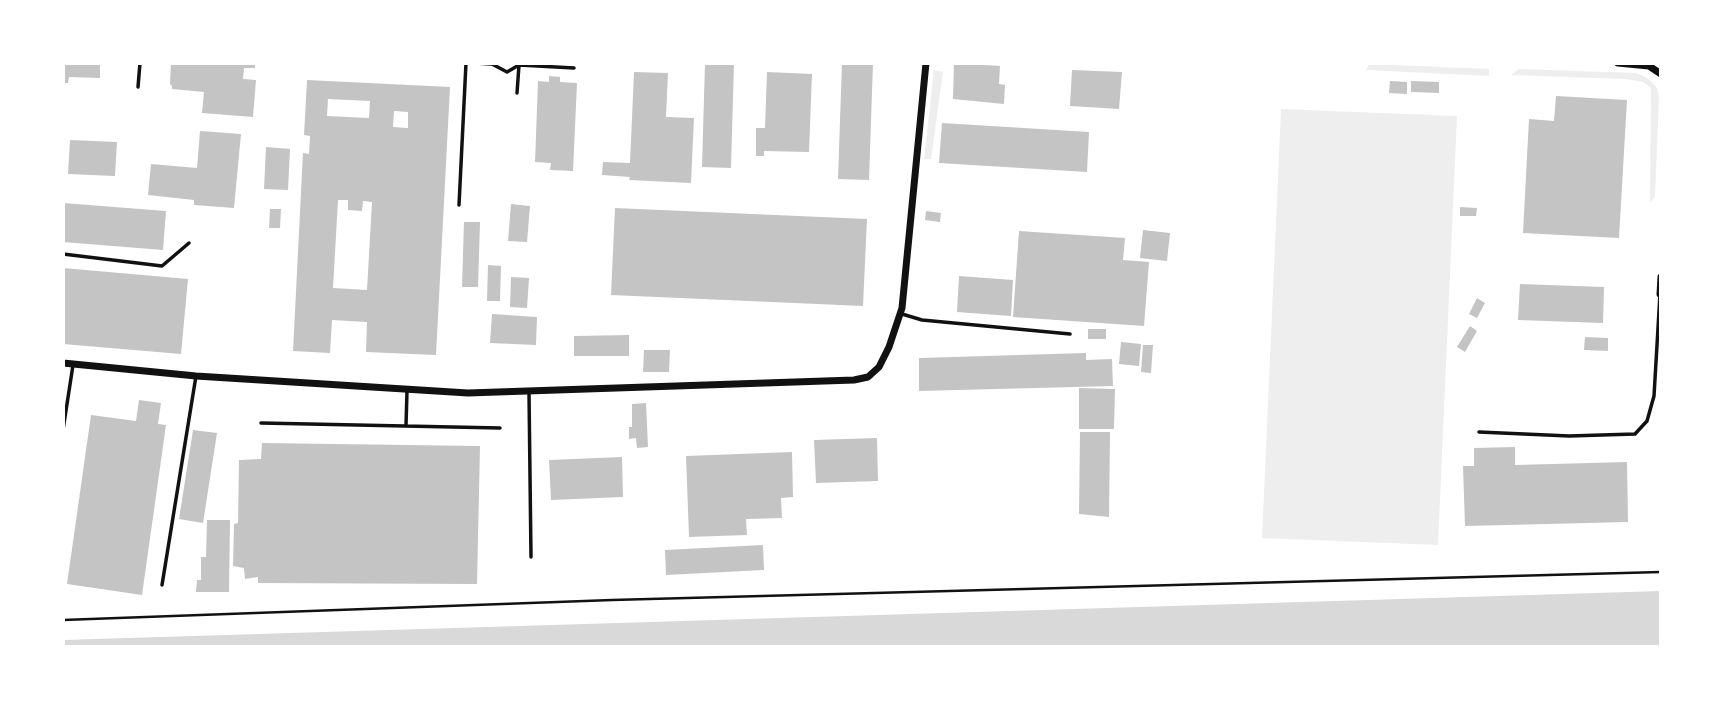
<!DOCTYPE html>
<html>
<head>
<meta charset="utf-8">
<style>
	body { margin:0 }
	#map { position:relative; width:1724px; height:710px; overflow:hidden; background:#fff; font-family:Quicksand,sans-serif }
	canvas { display:block }
	.frame { position:absolute; inset:0; border:65px solid #fff; pointer-events:none }
</style>
</head>
<body>
<div id="map">
<canvas width="1724" height="710"></canvas>
<div class="frame"></div>
</div>
<script>
const c = document.querySelector('canvas').getContext('2d');
c.lineJoin = 'round';
function fill(path, color) { c.fillStyle = color; c.fill(path, 'evenodd'); }
const shape = rows => new Path2D(rows.map(r => 'M' + r).join(''));
function strokePath(path, color, width, dash) { c.strokeStyle = color; c.lineWidth = width; c.lineCap = dash ? 'butt' : 'round'; c.setLineDash(dash || []); c.stroke(path); }
fill(shape([
	[1369,64,1489,69,1489,76,1366,70],
	[1519,69,1636,73,1649,79,1657,88,1659,96,1655,197,1650,202,1651,88,1643,82,1626,79,1511,75],
	[934,70,943,72,931,159,924,159],
	[1281,109,1457,116,1438,545,1262,538]
]), '#eee');
fill(shape([
	[1661,591,1661,647,63,647,63,640]
]), '#d9d9d9');
fill(shape([
	[63,63,100,63,100,78,69,77,68,83,63,83],
	[171,63,255,63,255,68,244,68,243,79,256,80,253,117,202,113,204,92,172,89,172,86,170,84],
	[705,63,734,63,731,168,702,167],
	[842,63,873,63,869,180,838,179],
	[954,63,1000,66,999,84,1005,85,1004,104,953,99],
	[1072,70,1122,72,1119,109,1070,106],
	[634,72,668,73,666,117,694,118,691,183,629,180,630,177,602,175,603,162,630,163],
	[767,72,812,74,809,152,764,151,764,156,756,156,756,128,765,128],
	[549,76,560,77,560,82,577,83,573,171,550,170,551,163,535,162,538,81,549,82],
	[307,80,450,87,436,355,366,352,367,322,332,320,330,353,293,351,303,153,309,154,310,136,304,135],
	[328,99,370,101,369,118,327,116],
	[394,111,408,112,408,128,393,127],
	[338,200,348,200,348,210,362,211,363,201,372,202,367,290,333,288],
	[1390,81,1407,82,1407,94,1389,93],
	[1411,81,1439,82,1439,93,1411,92],
	[1556,96,1627,100,1619,238,1523,233,1529,119,1554,121],
	[942,123,1089,132,1087,172,939,163],
	[200,131,241,134,234,208,194,205,194,200,148,195,151,164,197,168],
	[70,140,117,142,115,176,68,174],
	[266,147,290,149,288,190,264,189],
	[63,203,166,211,163,250,63,242],
	[511,204,530,206,527,242,508,241],
	[1460,207,1477,208,1476,216,1460,216],
	[615,208,867,219,863,306,611,295],
	[270,209,281,209,280,228,269,228],
	[926,211,941,213,940,222,925,220],
	[464,222,480,222,478,287,462,287],
	[1143,230,1170,233,1167,261,1140,258],
	[1019,231,1125,238,1123,260,1149,262,1144,326,1013,317],
	[488,265,501,266,500,301,487,301],
	[63,268,188,279,181,354,63,344],
	[959,276,1013,280,1011,316,957,312],
	[511,277,529,278,527,308,510,307],
	[1520,284,1604,287,1603,323,1518,320],
	[1477,298,1485,303,1477,318,1469,314],
	[492,314,537,317,536,345,490,343],
	[1470,326,1477,331,1465,352,1457,347],
	[1088,329,1106,329,1106,339,1088,339],
	[629,335,629,356,574,356,574,336],
	[1585,337,1608,338,1608,351,1584,350],
	[1121,342,1141,344,1139,366,1119,364],
	[1143,345,1153,345,1151,373,1141,372],
	[644,350,670,350,669,372,643,372],
	[1086,353,1086,360,1112,359,1113,386,919,391,919,358],
	[1079,388,1115,389,1114,429,1079,429],
	[139,400,161,403,158,424,166,425,142,595,67,584,91,415,136,421],
	[646,403,648,447,637,448,636,438,629,439,629,427,632,427,632,404],
	[193,430,217,433,203,523,179,519],
	[1080,432,1110,432,1109,517,1079,514],
	[877,438,878,481,816,483,814,440],
	[262,443,480,446,477,584,258,583,258,577,245,579,244,568,233,566,234,524,238,523,239,460,261,459],
	[1515,447,1515,465,1627,462,1628,522,1465,526,1463,466,1474,466,1474,448],
	[792,452,793,497,781,498,782,518,746,519,747,535,689,537,686,456],
	[622,457,623,497,551,500,549,460],
	[207,520,230,520,229,592,196,592,197,580,201,580,201,557,206,557],
	[763,545,764,570,666,575,665,550]
]), '#c4c4c4');
strokePath(shape([
	[63,620,612,600,1661,572]
]), '#111', 2.5);
strokePath(shape([
	[475,63,491,64],
	[492,64,507,72,519,65,574,68],
	[138,87,140,63],
	[517,93,519,65],
	[459,205,466,63],
	[63,254,162,266,189,243],
	[902,314,922,320,1070,334],
	[529,393,531,557],
	[261,423,500,428],
	[406,425,407,391],
	[63,430,73,365],
	[1479,432,1569,436,1635,434,1647,421,1654,396,1660,294],
	[162,585,196,376]
]), '#111', 3.5);
strokePath(shape([
	[1618,63,1649,66,1661,74],
	[1660,294,1661,277],
	[63,363,196,376,468,393,854,380,868,377,879,367,889,347,902,308,926,63]
]), '#111', 7);
</script>
</body>
</html>
